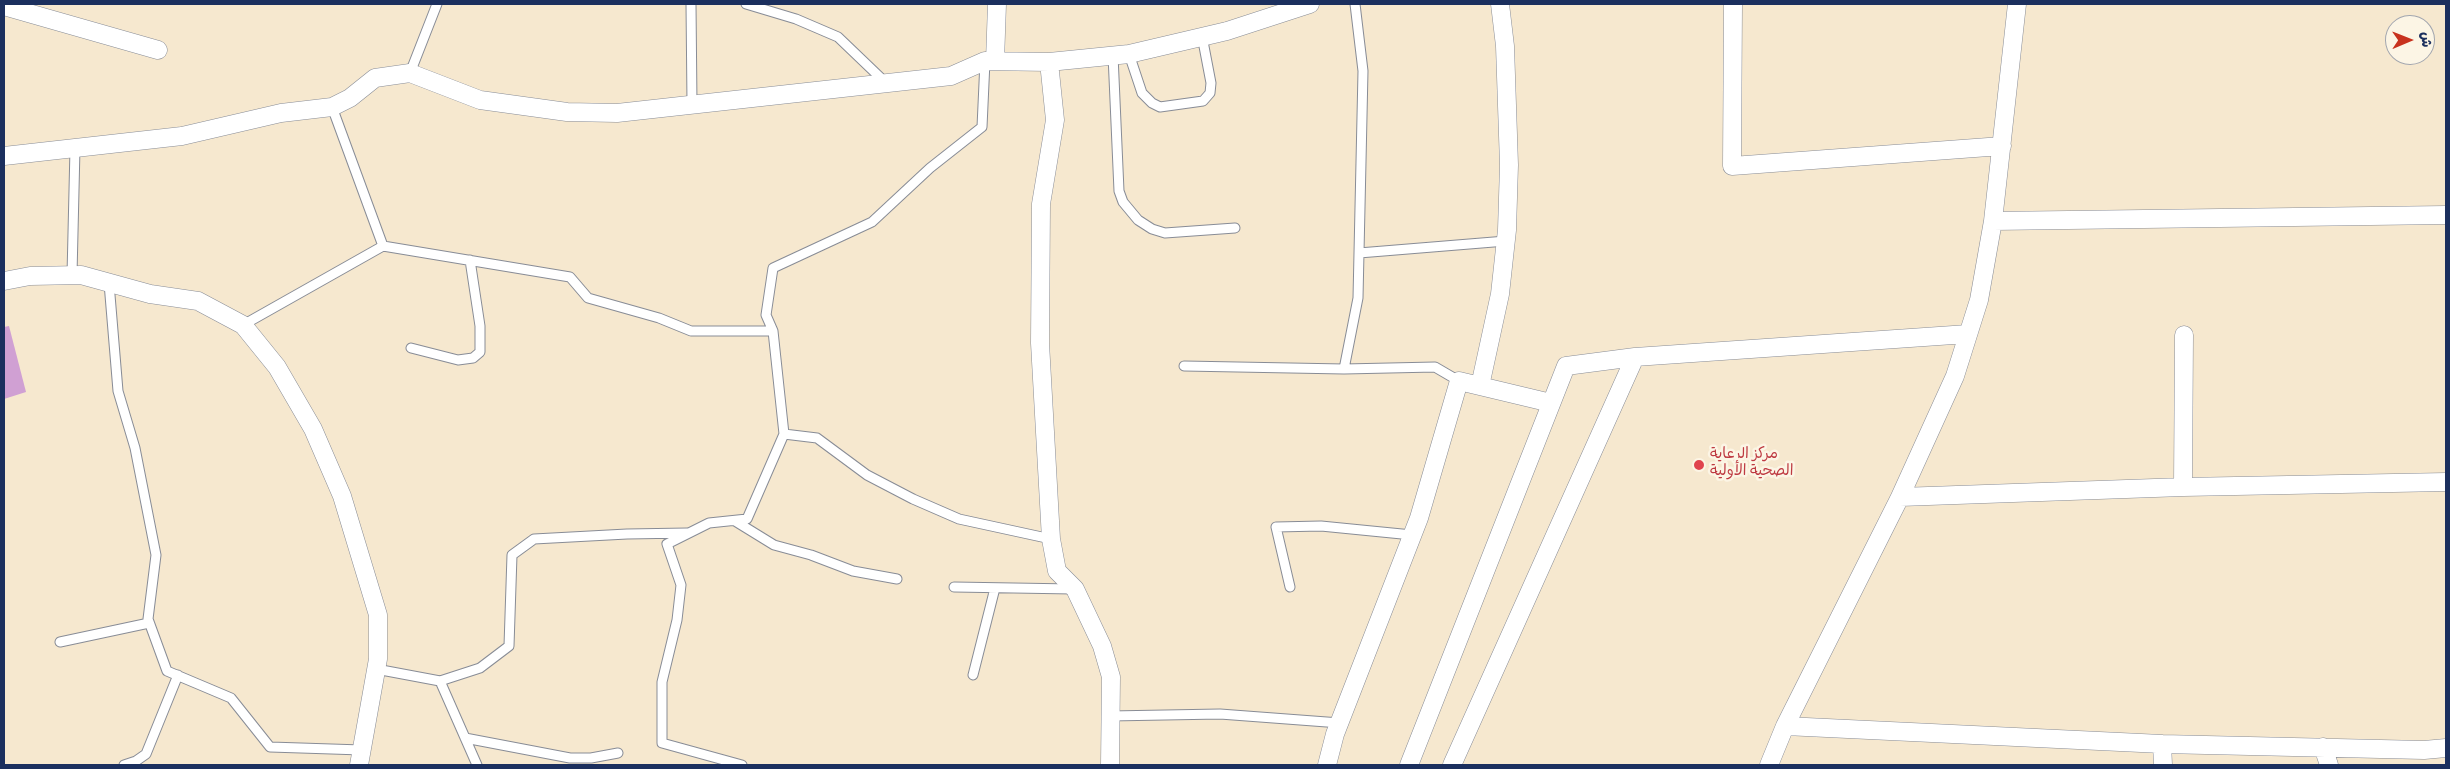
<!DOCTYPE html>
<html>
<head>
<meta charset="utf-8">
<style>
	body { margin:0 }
	#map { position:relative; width:2450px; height:769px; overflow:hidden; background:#f6e8cf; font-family:"Gochi Hand","Playpen Sans Arabic",sans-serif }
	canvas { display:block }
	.frame { position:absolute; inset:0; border:5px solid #1b2f5e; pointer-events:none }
	.north { position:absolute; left:2385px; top:15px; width:50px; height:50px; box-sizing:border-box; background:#fcf5e5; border:1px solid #a2a6af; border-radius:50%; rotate:89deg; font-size:14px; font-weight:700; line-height:20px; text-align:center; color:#1b2f5e }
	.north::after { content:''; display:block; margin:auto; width:18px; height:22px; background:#c8321e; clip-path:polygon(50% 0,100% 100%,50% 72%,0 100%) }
</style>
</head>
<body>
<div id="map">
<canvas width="2450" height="769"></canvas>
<div class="frame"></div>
<div class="north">ش</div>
</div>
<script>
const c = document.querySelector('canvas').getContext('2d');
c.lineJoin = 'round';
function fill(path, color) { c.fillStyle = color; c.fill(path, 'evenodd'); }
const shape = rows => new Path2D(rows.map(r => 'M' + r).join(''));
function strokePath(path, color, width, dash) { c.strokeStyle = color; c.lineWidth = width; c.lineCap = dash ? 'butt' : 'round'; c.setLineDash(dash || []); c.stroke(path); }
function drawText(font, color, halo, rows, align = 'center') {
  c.font = font + ' "Gochi Hand","Playpen Sans Arabic",sans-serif'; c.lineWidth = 5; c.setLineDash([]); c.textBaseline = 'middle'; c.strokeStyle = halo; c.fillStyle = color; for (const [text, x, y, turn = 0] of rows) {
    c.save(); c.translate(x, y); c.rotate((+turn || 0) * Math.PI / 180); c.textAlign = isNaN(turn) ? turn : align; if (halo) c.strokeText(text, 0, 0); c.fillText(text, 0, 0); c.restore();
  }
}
fill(shape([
	[9,326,26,392,4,399,4,327]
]), '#d0a0d3');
const lane = shape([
	[691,4,692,104],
	[746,4,796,19,838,37,886,83],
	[1355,4,1363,71,1358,298,1344,369,1435,367,1459,381],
	[1129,54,1142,93,1152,103,1160,107,1203,101,1210,93,1211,83,1202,36],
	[1113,55,1119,191,1123,202,1138,220,1152,229,1165,233,1235,228],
	[410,73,437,4],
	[332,107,383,246,570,277,588,298,659,318,691,331,773,331],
	[1359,253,1506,241],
	[72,275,75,148],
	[109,283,118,391,135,448,156,555,148,619,167,671,231,698,270,747,362,750],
	[243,325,383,246],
	[411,348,458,360,473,358,480,352,480,326,470,260],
	[1184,366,1344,369],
	[784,434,773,331,766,315,773,268,872,222,930,168,982,127,985,61],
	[735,521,774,545,811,555,853,571,897,579],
	[954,587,1073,589],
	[1290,587,1276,527,1321,526,1412,535],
	[60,642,149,623],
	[376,669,440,681,477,765],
	[973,675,995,588],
	[440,681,480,668,509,646,512,555,534,539,627,534,687,533],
	[1110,716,1220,714,1340,723],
	[465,738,570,758,591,758,618,753],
	[124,765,136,761,146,754,178,675],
	[742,765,662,743,662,682,677,620,681,585,667,544,709,523,747,519,784,434,817,438,867,475,913,499,959,519,1051,539]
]);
const street = shape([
	[1733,4,1732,166,2002,146],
	[2017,4,1993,221,2446,215],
	[4,6,158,50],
	[995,61,997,4],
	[1049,62,1055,120,1041,204,1040,343,1051,539,1057,571,1075,589,1102,646,1111,677,1110,765],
	[4,156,182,136,281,113,332,107,350,98,375,78,410,73,480,100,567,112,617,113,951,76,985,61,1049,62,1129,54,1227,31,1310,4],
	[4,281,30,276,81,275,150,294,198,301,243,325,277,367,313,429,342,496,378,615,378,659,359,765],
	[1480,386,1500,294,1507,230,1509,165,1505,46,1500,4],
	[2183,487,2184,335],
	[1900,497,1955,376,1979,300,1993,221],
	[1785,726,1900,497,2183,487,2446,482],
	[2162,744,2424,750,2446,748],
	[2323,747,2329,765],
	[1327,765,1335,734,1419,518,1459,381,1551,403],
	[1409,765,1566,366,1635,357],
	[1452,765,1635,357,1968,334],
	[1769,765,1785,726,2162,744,2163,765]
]);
strokePath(lane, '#888c96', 11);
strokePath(street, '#888c96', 19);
strokePath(lane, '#fff', 9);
strokePath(street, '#fff', 18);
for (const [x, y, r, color] of [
	[1699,465,6,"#e0444e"]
]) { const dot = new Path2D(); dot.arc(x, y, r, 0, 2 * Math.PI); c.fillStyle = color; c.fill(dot); strokePath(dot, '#fcf5e5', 2); }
drawText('15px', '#be3a42', '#fcf5e5', [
	["مركز الرعاية",1710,456],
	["الصحية الأولية",1710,473]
], 'left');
</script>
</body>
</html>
